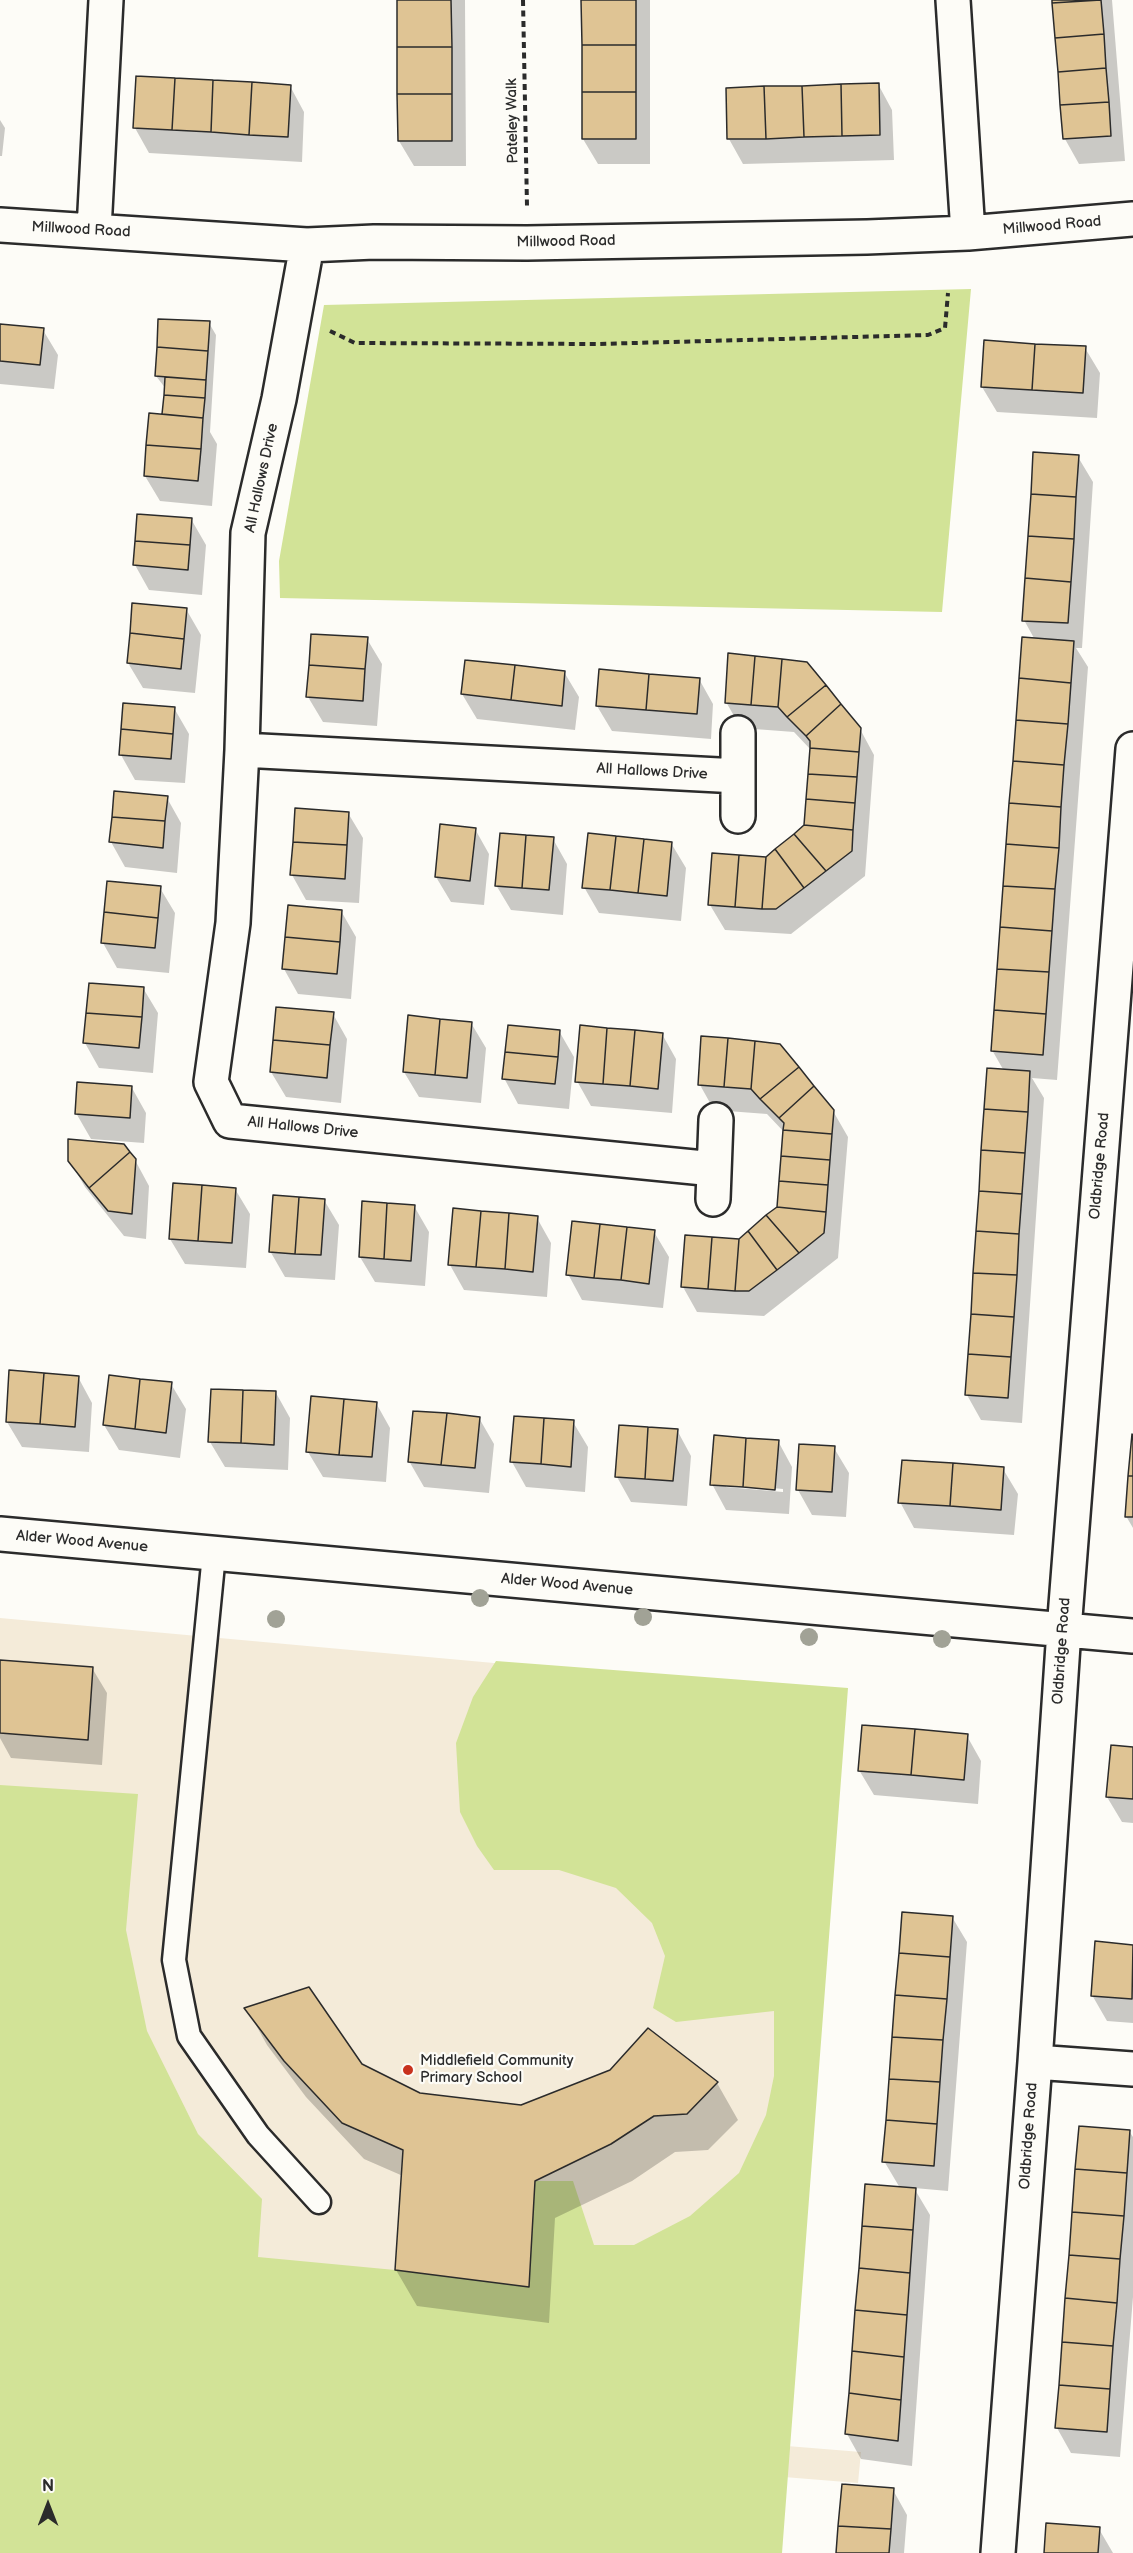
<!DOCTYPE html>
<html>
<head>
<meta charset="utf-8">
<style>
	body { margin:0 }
	#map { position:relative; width:1133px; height:2553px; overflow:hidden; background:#fdfcf7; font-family:"Balsamiq Sans",sans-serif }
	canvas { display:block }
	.north { position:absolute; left:18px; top:2475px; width:60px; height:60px; -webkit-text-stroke:4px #fdfcf7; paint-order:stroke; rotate:0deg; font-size:16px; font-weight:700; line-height:24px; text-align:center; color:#2b2b2b }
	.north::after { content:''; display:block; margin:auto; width:21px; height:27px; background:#2b2b2b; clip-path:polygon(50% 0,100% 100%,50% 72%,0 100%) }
</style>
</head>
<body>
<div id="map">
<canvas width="1133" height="2553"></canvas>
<div class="north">N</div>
</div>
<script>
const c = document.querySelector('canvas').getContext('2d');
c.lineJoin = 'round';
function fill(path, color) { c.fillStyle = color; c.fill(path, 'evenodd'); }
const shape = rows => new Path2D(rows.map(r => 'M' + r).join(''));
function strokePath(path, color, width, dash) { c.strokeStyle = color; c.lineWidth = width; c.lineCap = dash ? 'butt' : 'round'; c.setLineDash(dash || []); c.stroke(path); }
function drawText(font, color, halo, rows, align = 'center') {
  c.font = font + ' "Balsamiq Sans",sans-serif'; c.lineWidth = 4.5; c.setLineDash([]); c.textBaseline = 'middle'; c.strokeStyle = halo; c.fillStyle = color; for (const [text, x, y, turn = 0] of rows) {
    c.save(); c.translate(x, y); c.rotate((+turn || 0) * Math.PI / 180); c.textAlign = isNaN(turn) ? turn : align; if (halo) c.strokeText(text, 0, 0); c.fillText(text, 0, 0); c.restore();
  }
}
fill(shape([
	[0,1618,845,1695,787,2446,861,2452,858,2483,784,2477,0,2553]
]), '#f4ebd9');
fill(shape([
	[971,289,942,612,280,598,279,561,324,305],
	[496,1661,848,1688,782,2553,0,2553,0,1785,138,1794,126,1930,147,2031,198,2134,262,2199,258,2257,395,2270,528,2287,535,2181,573,2181,594,2245,634,2245,690,2216,739,2173,766,2115,774,2076,774,2011,676,2022,653,2008,665,1956,652,1923,616,1888,559,1870,494,1870,477,1846,460,1812,456,1743,473,1697]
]), '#d2e397');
fill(shape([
	[399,0,465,0,466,166,414,166,399,141],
	[583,0,650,0,650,164,598,164,583,139],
	[1054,0,1112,0,1125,161,1079,164,1065,139],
	[878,84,892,110,894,160,743,164,729,139],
	[290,86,304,112,302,162,149,153,135,128],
	[0,120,5,128,2,156,0,156],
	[160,320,209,323,216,335,210,432,217,444,212,506,160,501,145,476,165,416,166,389,156,376],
	[0,326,43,330,58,355,54,389,0,384],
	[1085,348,1100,373,1097,418,997,412,982,387],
	[1078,457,1093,482,1082,648,1076,648,1088,667,1057,1080,1032,1078,1044,1098,1022,1423,981,1420,967,1395,1004,1071,992,1050,1035,640,1024,620],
	[191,519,206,545,202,595,149,590,135,565],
	[186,609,201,635,195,693,143,688,128,663],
	[367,639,382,664,377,726,323,722,308,697],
	[730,655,860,729,874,755,865,876,791,934,725,930,710,905,805,826,811,750,794,732,741,728,726,702],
	[564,672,579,697,575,730,477,719,462,694],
	[699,679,713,704,711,739,612,731,597,706],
	[174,708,189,734,185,783,135,780,121,755],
	[167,798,181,823,177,873,125,867,111,842],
	[348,813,363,838,359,903,306,900,292,875],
	[475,829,489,854,484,905,451,902,436,877],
	[553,839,567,864,563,915,511,910,496,885],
	[671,843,686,868,681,921,599,913,584,887],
	[160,888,175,913,169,973,117,968,103,943],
	[341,911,356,937,351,999,298,994,284,969],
	[143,988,158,1013,153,1073,99,1068,85,1043],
	[278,1009,333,1014,347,1039,341,1103,286,1097,271,1072],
	[410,1017,471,1023,486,1048,481,1103,419,1097,404,1072],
	[559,1031,574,1057,569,1109,518,1104,504,1078],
	[662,1034,676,1059,672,1113,591,1106,577,1081],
	[703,1037,833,1111,848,1137,838,1258,764,1316,697,1312,683,1287,778,1208,784,1132,767,1114,714,1110,700,1085],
	[132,1088,146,1113,144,1143,91,1139,76,1113],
	[135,1160,149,1186,146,1239,124,1236,85,1187,70,1161],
	[235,1189,250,1214,246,1268,185,1264,170,1239],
	[324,1200,339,1225,335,1280,285,1277,270,1251],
	[414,1206,429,1232,425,1286,375,1282,360,1257],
	[537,1218,551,1243,547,1297,464,1290,450,1265],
	[654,1232,669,1257,663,1308,582,1300,568,1274],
	[78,1377,92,1403,89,1452,22,1447,7,1422],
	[171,1384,186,1409,180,1458,119,1450,104,1425],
	[276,1393,290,1418,288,1470,225,1467,210,1442],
	[376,1403,390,1428,386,1482,323,1477,308,1452],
	[479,1418,494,1444,489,1493,424,1487,409,1461],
	[573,1422,588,1447,585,1492,526,1487,512,1462],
	[677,1430,691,1456,687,1506,631,1502,617,1477],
	[1133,1437,1133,1528,1126,1516],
	[778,1441,792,1467,789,1514,726,1510,712,1484],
	[726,1484,783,1489,783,1492,726,1487],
	[834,1448,849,1473,846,1517,812,1515,798,1490],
	[1003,1469,1018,1494,1014,1535,914,1528,900,1502],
	[92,1668,107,1693,102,1765,11,1758,0,1738,0,1684],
	[967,1736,981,1761,978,1804,874,1795,859,1770],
	[1133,1748,1133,1823,1122,1822,1107,1797],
	[952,1917,967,1942,948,2191,914,2188,930,2215,912,2466,861,2459,847,2434,900,2188,884,2161],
	[1096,1943,1133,1946,1133,2023,1107,2021,1092,1995],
	[247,2009,419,2095,521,2107,611,2071,648,2030,717,2083,738,2120,708,2150,675,2152,632,2181,555,2218,549,2323,417,2306,396,2270,403,2176,364,2159,306,2097,267,2045],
	[1129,2131,1133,2137,1133,2297,1120,2457,1071,2453,1057,2428],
	[893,2490,907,2515,904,2553,838,2553],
	[1099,2529,1113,2553,1046,2553]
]), '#0003');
const building = shape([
	[397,0,451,0,452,47,397,47,397,0],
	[581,0,636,0,636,45,582,45,581,0],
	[1052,0,1099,0,1052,3,1052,0],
	[1101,0,1104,34,1055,38,1052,3,1101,0],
	[1104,34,1106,68,1058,72,1055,38,1104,34],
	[582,45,636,45,636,92,582,92,582,45],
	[397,47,452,47,452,94,397,94,397,47],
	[1106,68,1109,102,1060,105,1058,72,1106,68],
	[136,76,175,78,172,130,133,128,136,76],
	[175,78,213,80,211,132,172,130,175,78],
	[213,80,252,82,249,135,211,132,213,80],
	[252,82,291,85,288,137,249,135,252,82],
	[879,83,880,135,842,136,841,84,879,83],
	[841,84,842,136,804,137,802,86,841,84],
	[764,86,766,139,727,139,726,88,764,86],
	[764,86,802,86,804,137,766,139,764,86],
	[582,92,636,92,636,139,582,139,582,92],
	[397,94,452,94,452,141,398,141,397,94],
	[1109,102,1111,136,1063,139,1060,105,1109,102],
	[158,319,210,321,208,351,157,347,158,319],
	[0,324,44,328,40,365,0,361,0,324],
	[984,340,1035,344,1032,390,981,387,984,340],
	[1035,344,1086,346,1083,393,1032,390,1035,344],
	[157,347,208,351,206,380,155,376,157,347],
	[165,377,206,380,205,398,164,395,165,377],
	[164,395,205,398,203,418,162,414,164,395],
	[149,413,203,418,201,449,146,445,149,413],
	[146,445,201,449,198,481,144,476,146,445],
	[1033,452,1079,455,1076,497,1031,494,1033,452],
	[1031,494,1076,497,1074,539,1028,536,1031,494],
	[137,514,192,518,190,545,135,541,137,514],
	[1028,536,1074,539,1071,582,1025,578,1028,536],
	[135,541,190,545,188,570,133,565,135,541],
	[1025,578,1071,582,1068,623,1022,621,1025,578],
	[132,603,187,608,184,639,130,633,132,603],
	[130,633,184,639,181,669,127,663,130,633],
	[311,634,368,637,365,669,309,665,311,634],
	[1022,637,1074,641,1071,683,1019,678,1022,637],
	[728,653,755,656,751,705,725,703,728,653],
	[755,656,782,659,778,707,751,705,755,656],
	[782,659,807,662,826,685,787,717,778,707,782,659],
	[465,660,515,665,511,700,461,694,465,660],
	[309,665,365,669,363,701,306,697,309,665],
	[515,665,565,671,562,706,511,700,515,665],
	[599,669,649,674,646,710,596,706,599,669],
	[649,674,700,678,697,714,646,710,649,674],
	[1019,678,1071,683,1068,724,1016,720,1019,678],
	[826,685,841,704,806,736,787,717,826,685],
	[123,703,175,707,173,734,121,729,123,703],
	[841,704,861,728,859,752,810,748,810,741,806,736,841,704],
	[1016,720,1068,724,1064,765,1013,761,1016,720],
	[121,729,173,734,171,759,119,755,121,729],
	[810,748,859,752,857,777,808,774,810,748],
	[1013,761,1064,765,1061,807,1009,803,1013,761],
	[808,774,857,777,855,803,806,799,808,774],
	[114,791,168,796,165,821,112,817,114,791],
	[806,799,855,803,853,830,804,825,806,799],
	[1009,803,1061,807,1059,848,1006,844,1009,803],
	[295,808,349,812,347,845,293,842,295,808],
	[112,817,165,821,163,848,109,842,112,817],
	[440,824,476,828,470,881,435,877,440,824],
	[804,825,853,830,852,851,826,871,794,834,804,825],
	[500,833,526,835,522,888,495,886,500,833],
	[588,833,616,836,610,890,582,888,588,833],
	[794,834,826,871,804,888,775,849,794,834],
	[526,835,554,837,549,890,522,888,526,835],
	[616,836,644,839,638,893,610,890,616,836],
	[644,839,672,842,667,896,638,893,644,839],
	[293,842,347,845,345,879,290,875,293,842],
	[1006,844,1059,848,1055,889,1003,886,1006,844],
	[775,849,804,888,776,909,762,909,766,857,775,849],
	[712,853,739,855,735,907,708,905,712,853],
	[739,855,766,857,762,909,735,907,739,855],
	[107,881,161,886,158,918,104,912,107,881],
	[1003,886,1055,889,1052,931,1000,927,1003,886],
	[288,905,342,910,340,942,285,937,288,905],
	[104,912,158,918,155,948,101,943,104,912],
	[1000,927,1052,931,1049,972,997,969,1000,927],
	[285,937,340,942,337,974,282,969,285,937],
	[997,969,1049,972,1046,1014,994,1010,997,969],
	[89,983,144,987,142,1017,86,1013,89,983],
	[276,1007,334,1012,330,1045,273,1040,276,1007],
	[994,1010,1046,1014,1043,1055,991,1051,994,1010],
	[86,1013,142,1017,139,1048,83,1043,86,1013],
	[408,1015,440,1019,435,1075,403,1072,408,1015],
	[440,1019,472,1022,467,1078,435,1075,440,1019],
	[508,1025,560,1030,558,1057,505,1052,508,1025],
	[580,1025,607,1028,603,1084,575,1082,580,1025],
	[607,1028,635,1030,630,1086,603,1084,607,1028],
	[635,1030,663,1033,658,1089,630,1086,635,1030],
	[701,1036,728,1038,724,1087,698,1085,701,1036],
	[728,1038,755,1041,751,1089,724,1087,728,1038],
	[273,1040,330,1045,327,1078,270,1072,273,1040],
	[755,1041,780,1044,799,1067,760,1099,751,1089,755,1041],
	[505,1052,558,1057,555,1084,502,1079,505,1052],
	[799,1067,814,1086,779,1118,760,1099,799,1067],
	[987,1068,1030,1071,1028,1112,984,1109,987,1068],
	[77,1082,132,1086,130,1118,75,1114,77,1082],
	[814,1086,834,1110,832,1134,783,1130,784,1123,779,1118,814,1086],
	[984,1109,1028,1112,1025,1153,981,1150,984,1109],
	[783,1130,832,1134,830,1160,781,1156,783,1130],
	[68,1139,124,1144,130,1152,89,1188,68,1161,68,1139],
	[981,1150,1025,1153,1022,1194,979,1191,981,1150],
	[130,1152,136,1159,132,1214,108,1211,89,1188,130,1152],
	[781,1156,830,1160,828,1185,779,1181,781,1156],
	[779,1181,828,1185,826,1212,777,1207,779,1181],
	[173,1183,202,1185,198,1241,169,1239,173,1183],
	[202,1185,236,1188,232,1243,198,1241,202,1185],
	[979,1191,1022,1194,1019,1234,976,1231,979,1191],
	[273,1195,299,1197,295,1254,269,1252,273,1195],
	[299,1197,325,1199,321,1255,295,1254,299,1197],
	[362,1201,387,1203,384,1259,359,1257,362,1201],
	[387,1203,415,1205,411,1261,384,1259,387,1203],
	[777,1207,826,1212,824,1233,799,1253,766,1215,777,1207],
	[453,1208,481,1211,476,1267,448,1265,453,1208],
	[481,1211,509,1213,505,1269,476,1267,481,1211],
	[509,1213,538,1216,533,1272,505,1269,509,1213],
	[766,1215,799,1253,777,1270,748,1231,766,1215],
	[572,1221,600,1224,594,1278,566,1275,572,1221],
	[600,1224,627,1227,621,1280,594,1278,600,1224],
	[627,1227,655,1230,649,1284,621,1280,627,1227],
	[748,1231,777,1270,749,1291,735,1291,739,1239,748,1231],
	[976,1231,1019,1234,1017,1275,973,1273,976,1231],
	[685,1235,712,1237,708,1289,681,1287,685,1235],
	[712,1237,739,1239,735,1291,708,1289,712,1237],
	[973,1273,1017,1275,1014,1317,971,1314,973,1273],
	[971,1314,1014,1317,1011,1357,968,1354,971,1314],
	[968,1354,1011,1357,1008,1398,965,1395,968,1354],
	[9,1370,44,1373,40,1424,6,1422,9,1370],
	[44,1373,79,1376,75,1427,40,1424,44,1373],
	[109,1375,140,1379,135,1429,103,1425,109,1375],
	[140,1379,172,1382,166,1433,135,1429,140,1379],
	[211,1389,243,1390,241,1443,208,1442,211,1389],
	[243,1390,276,1391,274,1445,241,1443,243,1390],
	[311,1396,344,1399,339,1455,306,1452,311,1396],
	[344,1399,377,1402,372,1457,339,1455,344,1399],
	[413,1411,447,1413,441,1465,408,1462,413,1411],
	[447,1413,480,1417,475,1468,441,1465,447,1413],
	[514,1416,544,1418,541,1464,510,1462,514,1416],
	[544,1418,574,1420,571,1467,541,1464,544,1418],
	[619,1425,648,1427,645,1479,615,1477,619,1425],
	[648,1427,678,1429,673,1481,645,1479,648,1427],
	[1132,1434,1133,1435,1133,1476,1128,1476,1132,1434],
	[714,1435,746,1438,743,1487,710,1485,714,1435],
	[746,1438,779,1440,775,1490,743,1487,746,1438],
	[799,1444,835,1446,832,1492,796,1490,799,1444],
	[902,1460,953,1463,950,1506,898,1503,902,1460],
	[953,1463,1004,1467,1001,1510,950,1506,953,1463],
	[1128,1476,1133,1476,1133,1517,1125,1517,1128,1476],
	[0,1660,93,1667,88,1740,0,1733,0,1660],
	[862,1725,915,1729,911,1775,858,1771,862,1725],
	[915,1729,968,1734,964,1780,911,1775,915,1729],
	[1111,1745,1133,1747,1133,1799,1106,1797,1111,1745],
	[902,1912,953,1916,950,1957,899,1953,902,1912],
	[1095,1941,1133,1945,1132,1999,1091,1996,1095,1941],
	[899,1953,950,1957,947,1999,895,1995,899,1953],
	[309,1987,362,2064,420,2093,521,2105,610,2070,648,2028,718,2082,687,2114,654,2116,611,2144,535,2181,529,2287,395,2270,403,2150,342,2123,284,2061,244,2008,309,1987],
	[895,1995,947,1999,943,2040,892,2037,895,1995],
	[892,2037,943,2040,940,2082,889,2079,892,2037],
	[889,2079,940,2082,937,2124,886,2120,889,2079],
	[886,2120,937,2124,934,2166,882,2162,886,2120],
	[1079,2126,1130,2130,1127,2173,1075,2169,1079,2126],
	[1075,2169,1127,2173,1124,2216,1072,2212,1075,2169],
	[865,2184,916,2188,913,2230,862,2226,865,2184],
	[1072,2212,1124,2216,1120,2259,1069,2255,1072,2212],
	[862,2226,913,2230,910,2273,859,2268,862,2226],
	[1069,2255,1120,2259,1117,2303,1065,2298,1069,2255],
	[859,2268,910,2273,907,2315,855,2310,859,2268],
	[1065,2298,1117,2303,1113,2346,1062,2342,1065,2298],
	[855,2310,907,2315,904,2357,852,2351,855,2310],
	[1062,2342,1113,2346,1110,2389,1059,2385,1062,2342],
	[852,2351,904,2357,901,2400,849,2393,852,2351],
	[1059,2385,1110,2389,1107,2432,1055,2428,1059,2385],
	[849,2393,901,2400,898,2441,845,2434,849,2393],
	[842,2484,894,2488,891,2529,838,2526,842,2484],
	[1046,2523,1100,2527,1098,2553,1044,2553,1046,2523],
	[838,2526,891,2529,889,2553,836,2553,838,2526]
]);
fill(building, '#dfc494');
strokePath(building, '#2b2b2b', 1.5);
const lane = shape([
	[214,1554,174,1960,189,2036,258,2135,319,2202]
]);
const street = shape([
	[953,0,968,233],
	[0,225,307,245,374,242,527,243,867,237,968,233,1133,219],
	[94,230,106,0],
	[307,245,279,399,248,533,242,750,233,923,211,1082,230,1121,714,1169],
	[738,733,738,816],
	[242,750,738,776],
	[713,1199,716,1120],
	[0,1534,1133,1636],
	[1035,2062,1133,2069],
	[998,2553,1035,2062,1064,1630,1133,749]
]);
strokePath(lane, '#2b2b2b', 27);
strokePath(street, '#2b2b2b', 38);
strokePath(shape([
	[523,0,527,206],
	[330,331,355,343,597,344,928,335,945,328,948,293]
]), '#2b2b2b', 4, [6, 4.5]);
strokePath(lane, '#fdfcf7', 22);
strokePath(street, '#fdfcf7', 33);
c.fillStyle = '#a1a296';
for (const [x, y] of [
	[480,1598],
	[643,1617],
	[276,1619],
	[809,1637],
	[942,1639]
]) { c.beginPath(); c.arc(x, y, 9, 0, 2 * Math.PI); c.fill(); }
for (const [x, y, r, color] of [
	[408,2070,6,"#c8321e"]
]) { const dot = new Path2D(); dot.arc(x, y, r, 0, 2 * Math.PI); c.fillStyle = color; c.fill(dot); strokePath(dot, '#fdfcf7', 2); }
drawText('15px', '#2b2b2b', '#fdfcf7', [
	["Pateley Walk",513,121,-91],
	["Millwood Road",1052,226,-5],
	["Millwood Road",81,230,3],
	["Millwood Road",566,242,-1],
	["All Hallows Drive",262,478,-78],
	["All Hallows Drive",652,772,3],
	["All Hallows Drive",303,1128,6],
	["Oldbridge Road",1100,1166,-85],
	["Alder Wood Avenue",82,1542,5],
	["Alder Wood Avenue",567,1585,5],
	["Oldbridge Road",1062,1651,-86],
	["Oldbridge Road",1029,2136,-86]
]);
drawText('15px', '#2b2b2b', '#fdfcf7', [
	["Middlefield Community",420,2061],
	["Primary School",420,2078]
], 'left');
</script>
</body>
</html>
